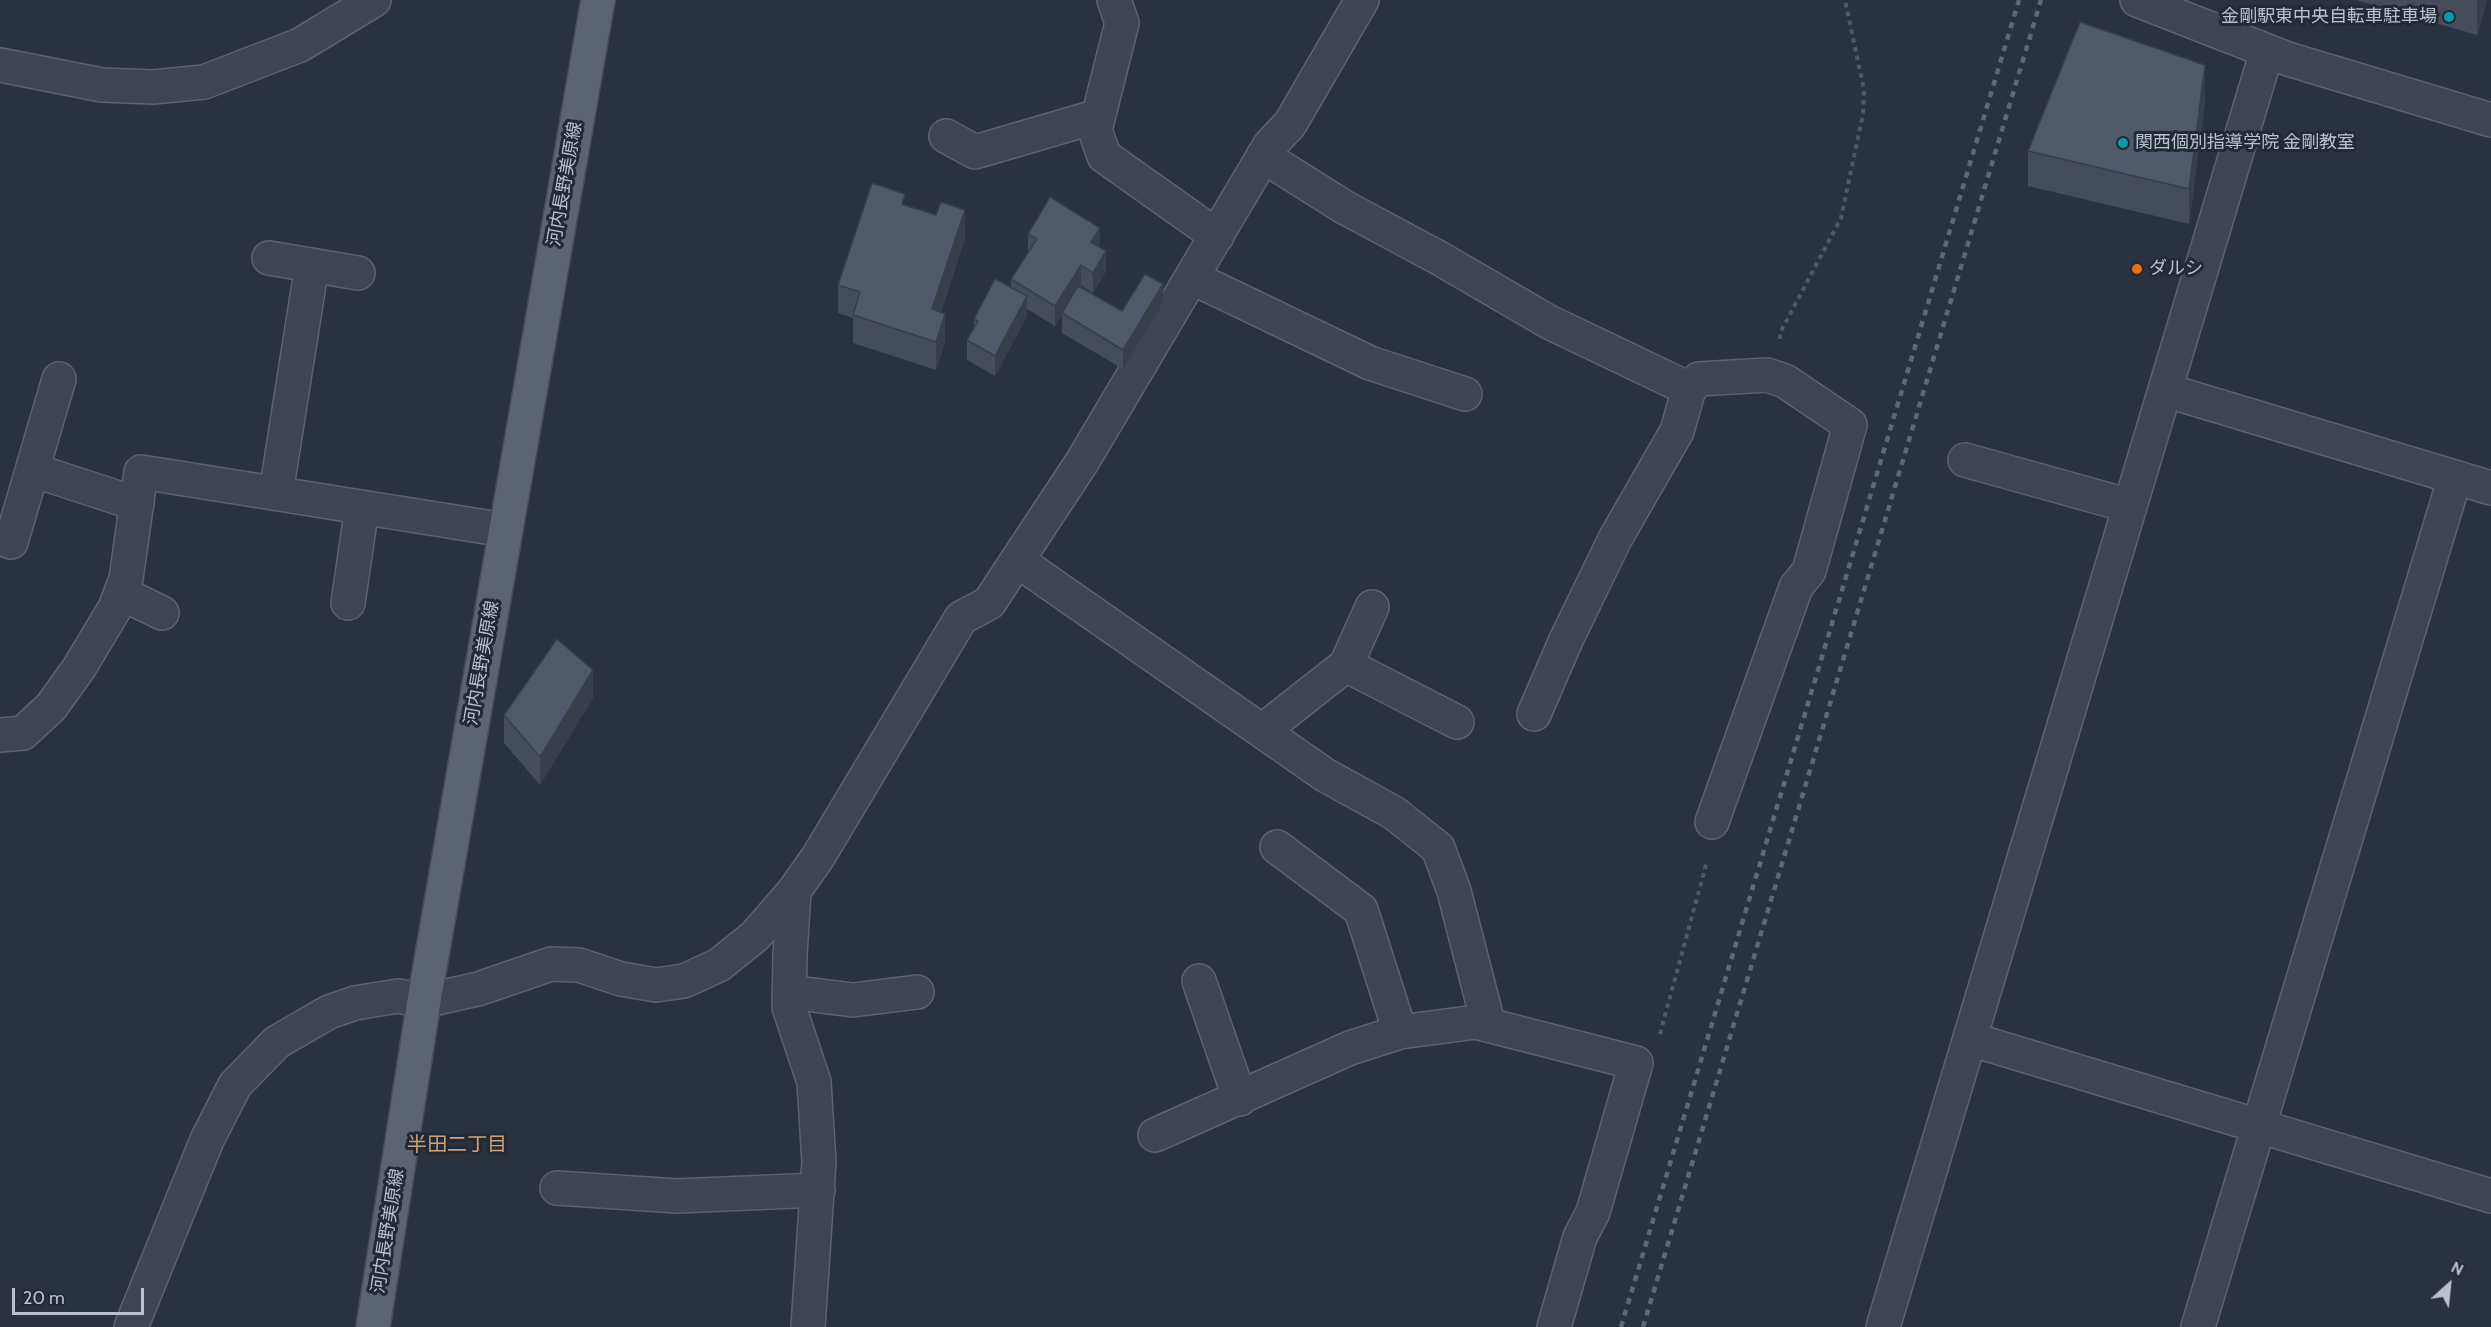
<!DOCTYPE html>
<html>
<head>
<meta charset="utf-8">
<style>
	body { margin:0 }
	#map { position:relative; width:2491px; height:1327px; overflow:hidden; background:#2a3242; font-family:Cabin,sans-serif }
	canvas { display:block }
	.north { position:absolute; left:2419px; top:1255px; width:60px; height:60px; -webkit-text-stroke:4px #222937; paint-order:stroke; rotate:27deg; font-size:16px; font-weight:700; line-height:24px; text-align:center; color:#bbc0cb }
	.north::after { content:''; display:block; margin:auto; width:21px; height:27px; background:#bbc0cb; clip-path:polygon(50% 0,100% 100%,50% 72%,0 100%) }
	.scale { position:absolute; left:12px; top:1288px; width:132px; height:27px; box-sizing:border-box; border:3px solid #bbc0cb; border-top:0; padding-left:8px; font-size:18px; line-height:21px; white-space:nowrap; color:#bbc0cb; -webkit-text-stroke:4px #222937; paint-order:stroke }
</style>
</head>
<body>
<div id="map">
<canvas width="2491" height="1327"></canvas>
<div class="north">N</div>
<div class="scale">20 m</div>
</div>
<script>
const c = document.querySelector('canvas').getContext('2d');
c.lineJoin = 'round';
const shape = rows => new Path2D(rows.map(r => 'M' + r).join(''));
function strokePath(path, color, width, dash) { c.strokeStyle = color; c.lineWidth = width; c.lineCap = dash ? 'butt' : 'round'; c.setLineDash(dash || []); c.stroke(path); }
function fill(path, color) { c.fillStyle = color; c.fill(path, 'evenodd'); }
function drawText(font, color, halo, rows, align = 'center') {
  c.font = font + ' Cabin,"Noto Sans JP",sans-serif'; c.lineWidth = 6; c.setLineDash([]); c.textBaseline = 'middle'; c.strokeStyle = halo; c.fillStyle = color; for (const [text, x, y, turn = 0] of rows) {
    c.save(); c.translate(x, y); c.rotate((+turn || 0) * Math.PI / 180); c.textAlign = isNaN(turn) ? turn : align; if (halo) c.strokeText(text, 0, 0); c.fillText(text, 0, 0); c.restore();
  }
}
const minor = shape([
	[1114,0,1122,23,1095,130,1104,156,1217,236],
	[2137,0,2288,59,2491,120],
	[0,65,102,85,153,87,204,82,300,45,374,0],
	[946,136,975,152,1098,116],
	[1263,156,1344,207,1439,258,1549,322,1689,389],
	[269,258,358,273],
	[1193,278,1370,363,1465,394],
	[2165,390,2491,488],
	[1965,460,2130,506],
	[33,470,137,504],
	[276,493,312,265],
	[0,538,11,542,59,379],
	[1018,561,1325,775,1394,813,1438,848,1454,891,1486,1015,1484,1024],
	[121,593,162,613],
	[348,603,362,507],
	[1346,665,1457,722],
	[1534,714,1566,640,1615,539,1677,431,1689,389,1699,379,1767,375,1785,381,1850,425,1809,571,1796,587,1712,822],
	[1262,731,1346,665,1372,607],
	[0,735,23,733,51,707,79,668,115,608,126,579,141,472,505,530],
	[1277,847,1361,910,1400,1032],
	[794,891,790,955,789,1007,814,1082,819,1162,808,1327],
	[1199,981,1240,1099],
	[789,992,853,1000,917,992],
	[1970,1039,2491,1196],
	[1155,1135,1350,1048,1400,1032,1476,1022,1636,1063,1593,1212,1580,1237,1554,1327],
	[557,1188,677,1196,818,1190],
	[131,1327,207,1140,235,1085,277,1042,329,1012,355,1003,398,996,424,1001,478,989,551,964,579,965,621,979,656,985,684,981,719,965,755,936,794,891,818,857,961,618,989,603,1082,462,1270,145,1290,124,1362,0],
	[1883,1327,2267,51],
	[2198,1327,2455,477]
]);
const major = shape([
	[373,1327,424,1001,598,0]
]);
strokePath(minor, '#5c626f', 36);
strokePath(major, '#474d5b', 36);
strokePath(shape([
	[1780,339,1780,333,1841,218,1863,114,1864,90,1845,0],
	[1660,1034,1707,861]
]), '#4c5d61', 4, [4.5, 4.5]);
strokePath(minor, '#3e4451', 33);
strokePath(major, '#5c6371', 33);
strokePath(shape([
	[1621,1327,2019,0],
	[1643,1327,2041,0]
]), '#606878', 4.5, [6, 6]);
fill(shape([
	[2356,0,2487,0,2477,35],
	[2205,101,2189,224,2028,186,2028,151],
	[905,205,965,238,941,312,945,342,936,370,853,343,853,318,838,313,838,285],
	[1028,234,1100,247,1106,271,1093,293,1081,285,1080,286,1122,311,1163,303,1123,369,1062,333,1062,315,1055,326,1027,309,1027,316,995,376,967,360,967,340,974,328,974,319,1011,288,1011,279,1028,253],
	[593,698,540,785,504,743,504,715]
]), '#454d5b');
fill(shape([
	[2477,0,2487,0,2477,35],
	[2205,65,2205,101,2189,224,2189,189],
	[965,210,965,238,932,337,932,309],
	[1100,228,1100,248,1091,242],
	[1106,251,1106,271,1093,293,1093,273],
	[1081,265,1081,285,1062,314,1062,313,1062,315,1055,326,1055,306],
	[1163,284,1163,303,1123,369,1123,350],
	[1027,296,1027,316,995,376,995,356],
	[945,314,945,342,936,370,936,342],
	[593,670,593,698,540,785,540,757]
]), '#383e4a');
const building = shape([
	[2080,22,2205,65,2189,189,2028,151,2080,22],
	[872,183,905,194,902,204,936,215,941,202,965,210,932,309,945,314,936,342,853,315,860,292,838,285,872,183],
	[1050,197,1100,228,1091,242,1106,251,1093,273,1081,265,1055,306,1011,279,1037,239,1028,234,1050,197],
	[1145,274,1163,284,1123,350,1062,313,1078,286,1122,311,1145,274],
	[995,279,1027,296,995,356,967,340,978,321,974,319,995,279],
	[557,639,593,670,540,757,504,715,557,639]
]);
fill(building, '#50596a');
strokePath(building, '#383e4a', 1.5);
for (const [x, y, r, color] of [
	[2449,17,6,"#0f9aa8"],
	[2123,143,6,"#0f9aa8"],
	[2137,269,6,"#e8710a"]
]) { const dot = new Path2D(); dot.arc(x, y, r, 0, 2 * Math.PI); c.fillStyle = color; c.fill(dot); strokePath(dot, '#222937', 2); }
drawText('18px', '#bbc0cb', '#222937', [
	["金剛駅東中央自転車駐車場",2437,17,"right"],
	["関西個別指導学院 金剛教室",2135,143],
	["ダルシ",2149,269]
], 'left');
drawText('18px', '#bbc0cb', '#222937', [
	["河内長野美原線",565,184,-80],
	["河内長野美原線",482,663,-80],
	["河内長野美原線",388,1231,-81]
]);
drawText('20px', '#cea173', '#222937', [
	["半田二丁目",457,1145]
]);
</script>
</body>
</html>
